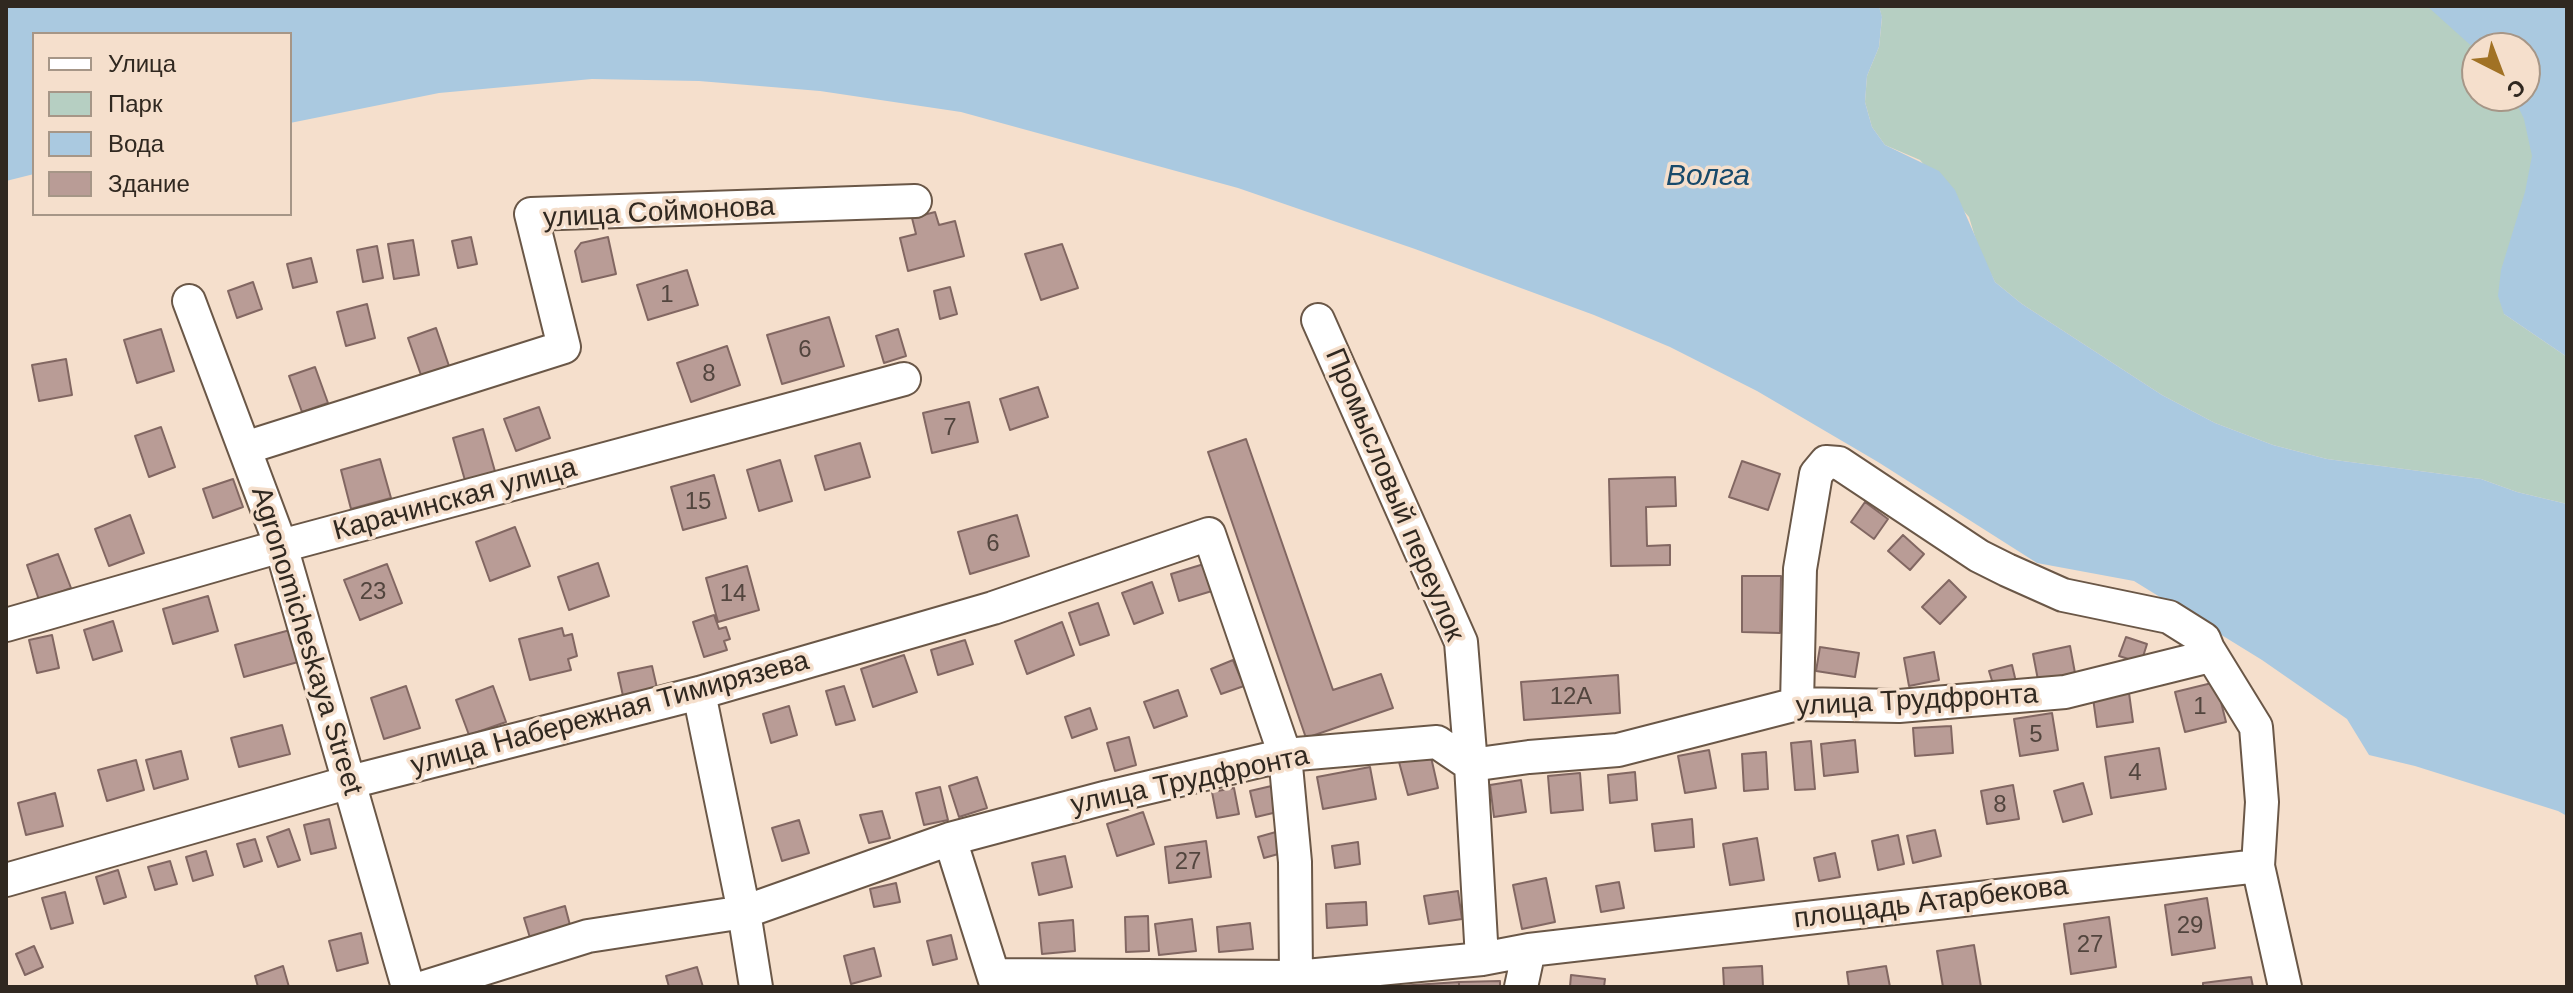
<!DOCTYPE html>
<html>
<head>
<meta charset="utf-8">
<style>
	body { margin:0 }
	#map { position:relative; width:2573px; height:993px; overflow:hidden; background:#f5dfcc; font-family:Helvetica,sans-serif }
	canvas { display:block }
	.frame { position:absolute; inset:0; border:8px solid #302820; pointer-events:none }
	.legend { position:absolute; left:32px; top:32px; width:260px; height:184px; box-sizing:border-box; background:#f5dfcc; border:2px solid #a69687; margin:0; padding:10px 14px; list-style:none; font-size:24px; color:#302820 }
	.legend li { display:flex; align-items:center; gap:16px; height:40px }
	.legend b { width:40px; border:2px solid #a69687 }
	.north { position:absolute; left:2461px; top:32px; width:80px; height:80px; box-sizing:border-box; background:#f5dfcc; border:2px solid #a69687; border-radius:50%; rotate:138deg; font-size:22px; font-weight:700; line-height:32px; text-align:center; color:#302820 }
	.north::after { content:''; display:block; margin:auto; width:28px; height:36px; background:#a17225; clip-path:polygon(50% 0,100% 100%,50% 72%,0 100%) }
</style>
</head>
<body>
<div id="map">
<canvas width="2573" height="993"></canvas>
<div class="frame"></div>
<ul class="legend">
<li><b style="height:10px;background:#fff"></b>Улица</li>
<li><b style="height:22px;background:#b6cfc2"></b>Парк</li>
<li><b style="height:22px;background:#aac9e0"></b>Вода</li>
<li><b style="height:22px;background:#b99c96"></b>Здание</li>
</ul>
<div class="north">С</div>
</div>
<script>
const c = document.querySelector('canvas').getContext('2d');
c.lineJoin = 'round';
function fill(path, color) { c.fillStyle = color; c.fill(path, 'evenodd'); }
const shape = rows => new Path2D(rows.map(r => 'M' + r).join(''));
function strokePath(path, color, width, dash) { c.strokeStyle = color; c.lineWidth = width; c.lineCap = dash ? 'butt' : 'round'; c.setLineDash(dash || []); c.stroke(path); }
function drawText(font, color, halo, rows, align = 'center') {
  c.font = font + ' Helvetica,sans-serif'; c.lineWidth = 7; c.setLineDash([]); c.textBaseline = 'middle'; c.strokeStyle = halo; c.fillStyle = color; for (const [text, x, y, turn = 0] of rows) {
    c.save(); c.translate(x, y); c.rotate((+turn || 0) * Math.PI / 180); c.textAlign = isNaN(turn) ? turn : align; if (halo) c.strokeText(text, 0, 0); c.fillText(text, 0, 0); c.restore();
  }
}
fill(shape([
	[1879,6,2567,6,2504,314,2567,357,2567,504,2517,492,2481,479,2327,459,2273,445,2215,423,2162,395,2022,304,1995,282,1979,250,1969,217,1920,160,1885,145,1872,127,1865,102,1867,76,1879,47,1882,18],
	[2477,48,2525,48,2525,96,2477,96]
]), '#b6cfc2');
fill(shape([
	[6,6,1879,6,1882,17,1879,47,1867,76,1865,102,1872,127,1885,145,1939,171,1955,190,1995,282,2022,304,2162,395,2215,423,2273,445,2327,459,2481,479,2517,492,2567,504,2567,816,2558,811,2415,766,2369,755,2347,719,2262,660,2134,581,2037,563,1878,462,1757,391,1670,347,1594,315,1415,249,1238,188,961,112,820,91,699,81,592,79,439,93,290,123,290,34,34,34,34,174,6,181],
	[2427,6,2567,6,2567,357,2504,314,2498,296,2501,270,2525,192,2532,156,2524,119,2513,96,2525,96,2525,48,2477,48,2477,51]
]), '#aac9e0');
const building = shape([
	[935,212,939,225,955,221,964,256,908,271,900,238,916,234,912,218,935,212],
	[471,237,477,264,458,268,452,241,471,237],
	[608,237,616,274,582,282,575,251,581,243,608,237],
	[413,240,419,275,394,279,388,244,413,240],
	[1062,244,1078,288,1041,300,1025,254,1062,244],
	[377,246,383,278,363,282,357,250,377,246],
	[311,258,317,282,293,288,287,264,311,258],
	[687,270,698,305,648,320,637,285,687,270],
	[253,282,262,309,237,318,228,291,253,282],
	[950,287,957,314,940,319,934,291,950,287],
	[367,304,375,338,346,346,337,312,367,304],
	[829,317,844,366,782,384,767,335,829,317],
	[436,328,449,366,421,375,408,338,436,328],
	[161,329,174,371,137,383,124,340,161,329],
	[898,329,906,356,884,363,876,336,898,329],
	[727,346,740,385,691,402,677,363,727,346],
	[66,359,72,395,39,401,32,365,66,359],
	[315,367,328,403,302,412,289,376,315,367],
	[1038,387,1048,417,1010,430,1000,399,1038,387],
	[969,402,978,442,932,453,923,413,969,402],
	[539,407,550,438,516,451,504,419,539,407],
	[161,427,175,467,149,477,135,436,161,427],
	[483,429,496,475,466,484,453,438,483,429],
	[1246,439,1333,690,1381,674,1393,708,1306,738,1208,452,1246,439],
	[860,443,870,477,825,490,815,456,860,443],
	[380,459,391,498,351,509,341,470,380,459],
	[780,460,792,501,759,511,747,470,780,460],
	[1742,461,1780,474,1768,510,1729,497,1742,461],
	[714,475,726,518,683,530,671,487,714,475],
	[1675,477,1676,506,1646,507,1647,546,1670,545,1670,565,1611,566,1609,479,1675,477],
	[233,479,243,507,213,518,203,489,233,479],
	[1865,502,1888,519,1874,539,1851,522,1865,502],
	[130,515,144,553,109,566,95,529,130,515],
	[1017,515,1029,556,970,574,958,532,1017,515],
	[515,527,530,566,490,581,476,542,515,527],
	[1903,535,1924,554,1910,570,1888,551,1903,535],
	[58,554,71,588,39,600,27,565,58,554],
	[598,563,609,596,569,610,558,577,598,563],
	[387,564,402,603,360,620,344,580,387,564],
	[1204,564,1212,591,1179,601,1171,574,1204,564],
	[747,566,759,610,718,622,706,578,747,566],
	[1742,576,1781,576,1780,633,1742,632,1742,576],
	[1949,580,1966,597,1940,624,1922,607,1949,580],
	[1152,582,1163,613,1134,624,1122,593,1152,582],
	[208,596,218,631,173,644,163,609,208,596],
	[1098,603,1109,635,1080,645,1069,613,1098,603],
	[714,615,719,629,726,627,730,639,724,641,727,650,704,657,693,622,714,615],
	[113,621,122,651,93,660,84,630,113,621],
	[1062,622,1074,655,1027,674,1015,641,1062,622],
	[562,628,564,636,572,634,577,656,568,659,571,670,530,680,519,639,562,628],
	[290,630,298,662,244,677,235,645,290,630],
	[52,635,59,668,37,673,29,640,52,635],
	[2126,637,2147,644,2141,663,2119,656,2126,637],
	[965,640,973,664,938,675,931,650,965,640],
	[2070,646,2075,673,2038,680,2033,654,2070,646],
	[1820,647,1859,653,1855,677,1816,671,1820,647],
	[1934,652,1939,680,1909,686,1904,658,1934,652],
	[904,655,917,692,873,707,861,669,904,655],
	[1233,660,1244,686,1221,694,1211,669,1233,660],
	[2012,665,2016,682,1994,687,1989,671,2012,665],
	[652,666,657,688,623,696,618,673,652,666],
	[1618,675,1620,713,1524,720,1521,682,1618,675],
	[2216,682,2226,722,2185,732,2175,692,2216,682],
	[406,686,420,728,384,739,371,698,406,686],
	[493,686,506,722,469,735,456,700,493,686],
	[844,686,855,720,836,725,826,691,844,686],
	[1178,690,1187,716,1154,728,1144,702,1178,690],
	[2129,693,2133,722,2097,727,2093,698,2129,693],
	[789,706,797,735,771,743,763,714,789,706],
	[1090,708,1097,729,1072,738,1065,717,1090,708],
	[2052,713,2058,750,2020,756,2014,719,2052,713],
	[282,725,290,754,239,767,231,738,282,725],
	[1951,726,1953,753,1915,756,1913,728,1951,726],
	[1129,737,1136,765,1115,771,1107,743,1129,737],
	[1855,740,1858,772,1824,776,1821,744,1855,740],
	[1811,741,1815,789,1795,790,1791,743,1811,741],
	[2159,748,2166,789,2111,798,2105,757,2159,748],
	[1709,750,1716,788,1685,793,1678,756,1709,750],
	[181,751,188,779,154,789,146,760,181,751],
	[1766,752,1768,789,1744,791,1742,754,1766,752],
	[1431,757,1438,788,1408,795,1399,762,1431,757],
	[136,760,144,790,107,801,98,770,136,760],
	[1370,767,1376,799,1323,809,1317,777,1370,767],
	[1635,772,1637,800,1610,803,1608,775,1635,772],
	[1580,773,1583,810,1551,813,1548,776,1580,773],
	[977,777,987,808,959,817,949,786,977,777],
	[1521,780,1526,812,1494,817,1490,785,1521,780],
	[2083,783,2092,814,2063,822,2054,791,2083,783],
	[1280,784,1286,810,1256,817,1250,791,1280,784],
	[2013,785,2019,819,1987,824,1981,791,2013,785],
	[940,787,948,820,924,825,916,793,940,787],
	[1234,788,1239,814,1217,818,1212,792,1234,788],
	[55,793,63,826,26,835,18,803,55,793],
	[882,811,890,838,869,843,860,815,882,811],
	[1143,812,1154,844,1117,856,1107,824,1143,812],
	[329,819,336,848,311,854,304,825,329,819],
	[1692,819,1694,847,1655,851,1652,824,1692,819],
	[799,820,809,853,782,861,772,828,799,820],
	[289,829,300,860,278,867,267,837,289,829],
	[1283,830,1289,851,1264,858,1258,837,1283,830],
	[1935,830,1941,856,1913,863,1907,836,1935,830],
	[1898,835,1904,864,1878,870,1872,841,1898,835],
	[1757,838,1764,880,1730,885,1723,844,1757,838],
	[255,839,262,861,244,867,237,844,255,839],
	[1206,841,1211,877,1169,883,1165,847,1206,841],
	[1358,842,1360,864,1335,868,1332,846,1358,842],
	[206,851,213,875,193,881,186,857,206,851],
	[1835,853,1840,877,1819,881,1814,858,1835,853],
	[1065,856,1072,887,1039,895,1032,863,1065,856],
	[170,861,177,884,155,890,148,867,170,861],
	[118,870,126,897,104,904,96,877,118,870],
	[1546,878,1555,922,1522,929,1513,885,1546,878],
	[1619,882,1624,908,1601,912,1596,886,1619,882],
	[896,883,900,902,874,907,870,889,896,883],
	[1458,891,1462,919,1429,924,1424,896,1458,891],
	[65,892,73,923,51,929,42,898,65,892],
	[2207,898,2215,948,2172,955,2165,905,2207,898],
	[1366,902,1367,925,1327,928,1326,904,1366,902],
	[565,906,571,929,531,941,524,918,565,906],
	[1148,916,1149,951,1126,952,1125,917,1148,916],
	[2109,917,2116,967,2071,974,2064,924,2109,917],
	[1192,919,1196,951,1159,955,1155,924,1192,919],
	[1073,920,1075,951,1042,954,1039,923,1073,920],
	[1250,923,1253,949,1219,952,1217,927,1250,923],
	[361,933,368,963,337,971,329,941,361,933],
	[951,935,957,959,933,965,927,941,951,935],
	[1974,945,1981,987,1943,987,1937,951,1974,945],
	[34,946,43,967,25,975,16,954,34,946],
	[874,948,881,976,851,984,844,956,874,948],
	[283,966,289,987,258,987,255,976,283,966],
	[1762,966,1763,987,1724,987,1723,968,1762,966],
	[1886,966,1890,987,1849,987,1847,972,1886,966],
	[697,967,703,987,669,987,666,976,697,967],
	[1571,975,1605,979,1604,987,1570,987,1571,975],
	[2251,977,2253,987,2203,987,2203,983,2251,977],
	[1500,981,1500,987,1459,987,1459,982,1500,981],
	[1459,982,1459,987,1383,987,1459,982]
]);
fill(building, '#b99c96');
strokePath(building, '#826762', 2);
const minor = shape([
	[189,301,281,546,408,987],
	[1318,320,1461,642,1471,765,1482,959],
	[245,448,564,347,531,214,915,201],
	[6,625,281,546,904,379],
	[2208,649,2256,727,2262,802,2258,866,2285,987],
	[699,693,744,912,756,987],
	[950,839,997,987],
	[6,880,350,782,699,693,993,608,1209,534,1285,755,1295,862,1296,977],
	[995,975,1296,977,1482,959,1529,950,2258,866],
	[425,987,588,936,744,912,950,839,1108,797,1285,755,1437,742,1471,765,1529,757,1618,750,1797,704,1899,706,2065,692,2202,658,2208,649,2204,639,2169,617,2063,595,2007,570,1979,556,1839,463,1826,462,1816,474,1800,569,1797,704],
	[1521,987,1529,950]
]);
strokePath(minor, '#6a5747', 36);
strokePath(minor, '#fff', 32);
drawText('24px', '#52453e', null, [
	["1",667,295],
	["6",805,350],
	["8",709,374],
	["7",950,428],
	["15",698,502],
	["6",993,544],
	["23",373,592],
	["14",733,594],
	["12А",1571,697],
	["1",2200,707],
	["5",2036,735],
	["4",2135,773],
	["8",2000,805],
	["27",1188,862],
	["29",2190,926],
	["27",2090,945]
]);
drawText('28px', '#302820', '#f5dfcc', [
	["улица Соймонова",659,213,-3],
	["Промысловый переулок",1394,495,67],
	["Карачинская улица",455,500,-15],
	["Agronomicheskaya Street",306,641,73],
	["улица Трудфронта",1917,701,-3],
	["улица Набережная Тимирязева",610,714,-15],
	["улица Трудфронта",1190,781,-12],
	["площадь Атарбекова",1931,903,-7]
]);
drawText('italic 30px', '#184a6b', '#f5dfcc', [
	["Волга",1708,177]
]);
</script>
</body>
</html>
